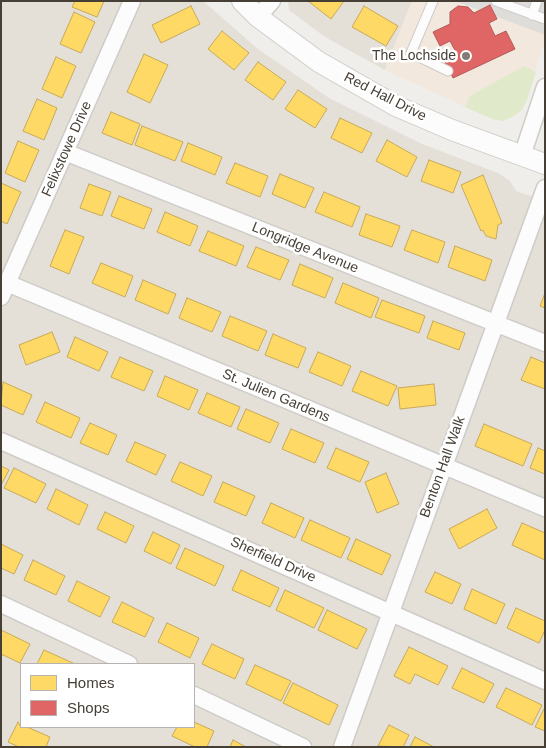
<!DOCTYPE html>
<html>
<head>
<meta charset="utf-8">
<style>
	body { margin:0 }
	#map { position:relative; width:546px; height:748px; overflow:hidden; background:#f0eeea; font-family:Arial,sans-serif }
	canvas { display:block }
	.frame { position:absolute; inset:0; border:2px solid #463f36; pointer-events:none }
	.legend { position:absolute; left:20px; top:663px; width:175px; height:65px; box-sizing:border-box; background:#fff; border:1px solid #b5b2af; margin:0; padding:6px 9px; list-style:none; font-size:15px; color:#463f36 }
	.legend li { display:flex; align-items:center; gap:10px; height:25px }
	.legend b { width:25px; border:1px solid #b5b2af }
</style>
</head>
<body>
<div id="map">
<canvas width="546" height="748"></canvas>
<div class="frame"></div>
<ul class="legend">
<li><b style="height:14px;background:#ffd966"></b>Homes</li>
<li><b style="height:14px;background:#e06666"></b>Shops</li>
</ul>
</div>
<script>
const c = document.querySelector('canvas').getContext('2d');
c.lineJoin = 'round';
function fill(path, color) { c.fillStyle = color; c.fill(path, 'evenodd'); }
const shape = rows => new Path2D(rows.map(r => 'M' + r).join(''));
function strokePath(path, color, width, dash) { c.strokeStyle = color; c.lineWidth = width; c.lineCap = dash ? 'butt' : 'round'; c.setLineDash(dash || []); c.stroke(path); }
function drawText(font, color, halo, rows, align = 'center') {
  c.font = font + ' Arial,sans-serif'; c.lineWidth = 5; c.setLineDash([]); c.textBaseline = 'middle'; c.strokeStyle = halo; c.fillStyle = color; for (const [text, x, y, turn = 0] of rows) {
    c.save(); c.translate(x, y); c.rotate((+turn || 0) * Math.PI / 180); c.textAlign = isNaN(turn) ? turn : align; if (halo) c.strokeText(text, 0, 0); c.fillText(text, 0, 0); c.restore();
  }
}
fill(shape([
	[1,1,203,1,258,49,329,98,422,144,498,173,510,181,516,191,545,201,545,747,1,747],
	[21,664,194,664,194,727,21,727],
	[288,1,412,1,385,70,325,37,289,10]
]), '#e4dfd7');
fill(shape([
	[412,1,545,1,545,42,522,110,503,121,492,119,385,70]
]), '#f3e8dd');
fill(shape([
	[524,66,536,72,527,100,522,110,514,116,503,121,492,119,465,107,470,96]
]), '#e0eaca');
fill(shape([
	[455,1,545,1,545,35]
]), '#dfddda');
const homes = shape([
	[75,1,104,1,97,17,72,7,75,1],
	[308,1,344,1,331,19,308,1],
	[191,6,200,24,161,43,152,25,191,6],
	[364,6,398,26,386,46,352,27,364,6],
	[74,12,95,22,81,53,60,44,74,12],
	[222,31,249,53,234,70,208,49,222,31],
	[144,54,168,65,150,103,127,92,144,54],
	[56,57,76,66,62,98,42,89,56,57],
	[258,62,286,82,273,100,245,80,258,62],
	[298,90,327,109,315,128,285,109,298,90],
	[37,99,57,108,44,140,23,131,37,99],
	[111,112,140,124,132,145,102,133,111,112],
	[340,118,372,133,362,153,331,138,340,118],
	[142,126,183,142,175,161,135,145,142,126],
	[387,140,417,157,407,177,376,161,387,140],
	[18,141,39,150,25,182,5,173,18,141],
	[188,143,222,157,215,175,181,161,188,143],
	[429,160,461,172,453,193,421,181,429,160],
	[235,163,268,176,260,197,226,183,235,163],
	[280,174,314,188,305,208,272,194,280,174],
	[483,175,502,223,498,225,496,239,486,236,483,230,481,231,461,185,483,175],
	[1,183,21,192,7,224,1,221,1,183],
	[89,184,111,192,102,216,80,208,89,184],
	[324,192,360,207,352,227,315,212,324,192],
	[119,196,152,209,144,229,111,216,119,196],
	[165,212,198,226,190,246,157,232,165,212],
	[366,214,400,226,392,247,359,235,366,214],
	[65,230,84,237,69,274,50,266,65,230],
	[412,230,445,242,438,263,404,250,412,230],
	[208,231,244,246,236,266,199,251,208,231],
	[455,246,492,260,485,281,448,267,455,246],
	[256,247,289,260,280,280,247,267,256,247],
	[101,263,133,276,125,297,92,283,101,263],
	[300,264,333,278,325,298,292,285,300,264],
	[143,280,176,294,168,314,135,300,143,280],
	[343,283,379,298,371,318,335,303,343,283],
	[545,293,545,308,540,306,545,293],
	[187,298,221,312,212,332,179,318,187,298],
	[382,300,425,316,419,333,375,317,382,300],
	[230,316,267,331,258,351,222,336,230,316],
	[433,321,465,333,459,350,427,338,433,321],
	[52,332,60,352,26,365,19,345,52,332],
	[273,334,306,348,298,368,265,355,273,334],
	[75,337,108,352,99,371,67,357,75,337],
	[318,352,351,366,342,386,309,372,318,352],
	[120,357,153,371,144,391,111,377,120,357],
	[531,357,545,363,545,389,521,380,531,357],
	[361,371,397,386,388,406,352,391,361,371],
	[165,376,198,390,189,410,157,396,165,376],
	[3,382,32,395,23,415,1,405,3,382],
	[434,384,436,405,400,409,398,388,434,384],
	[207,393,240,407,231,427,198,413,207,393],
	[45,402,80,418,71,438,36,422,45,402],
	[246,409,279,423,270,443,237,429,246,409],
	[90,423,117,435,108,455,80,443,90,423],
	[484,424,532,444,523,466,475,446,484,424],
	[291,429,324,443,315,463,282,449,291,429],
	[135,442,166,455,156,475,126,461,135,442],
	[336,448,369,462,360,482,327,468,336,448],
	[538,448,545,451,545,474,530,468,538,448],
	[180,462,212,476,203,496,171,481,180,462],
	[1,466,9,470,1,485,1,466],
	[14,468,46,484,36,503,4,488,14,468],
	[386,473,399,504,377,513,365,482,386,473],
	[223,482,255,496,246,516,214,502,223,482],
	[56,489,88,505,79,525,47,509,56,489],
	[271,503,304,518,295,538,262,523,271,503],
	[487,509,497,528,459,549,449,529,487,509],
	[105,512,134,526,126,543,97,529,105,512],
	[310,520,350,538,341,558,301,540,310,520],
	[522,523,545,533,545,560,512,545,522,523],
	[153,532,180,545,171,564,144,551,153,532],
	[356,539,391,555,382,575,347,559,356,539],
	[1,544,23,555,14,574,1,568,1,544],
	[185,548,224,566,215,586,176,568,185,548],
	[33,560,65,576,56,595,24,580,33,560],
	[241,570,279,588,270,607,232,590,241,570],
	[435,572,461,584,452,604,425,592,435,572],
	[77,581,110,597,100,617,68,601,77,581],
	[472,589,505,604,496,624,464,609,472,589],
	[285,590,324,608,314,628,276,610,285,590],
	[122,602,154,618,145,637,112,622,122,602],
	[516,608,545,621,545,630,539,643,507,628,516,608],
	[327,610,367,629,357,649,318,630,327,610],
	[167,623,199,638,190,658,158,642,167,623],
	[1,630,30,644,20,663,1,654,1,630],
	[212,644,244,659,235,679,202,664,212,644],
	[409,647,448,666,438,685,415,674,410,684,394,676,409,647],
	[44,650,75,664,37,664,44,650],
	[255,665,291,681,281,701,246,684,255,665],
	[462,668,494,684,484,703,452,688,462,668],
	[293,683,338,705,329,725,283,703,293,683],
	[506,688,542,705,532,725,496,707,506,688],
	[545,707,545,731,535,727,545,707],
	[18,722,21,727,27,727,50,737,46,747,19,747,8,742,18,722],
	[194,722,214,731,207,747,195,747,172,736,177,727,194,727,194,722],
	[389,725,409,735,403,747,378,746,389,725],
	[415,737,434,747,410,747,415,737],
	[233,740,246,747,230,747,233,740]
]);
fill(homes, '#ffd966');
strokePath(homes, '#c8ab58', 1);
const shops = shape([
	[490,5,497,19,489,23,495,36,506,31,515,49,453,78,444,60,457,54,450,41,440,46,433,32,450,24,450,12,458,6,468,7,474,13,490,5]
]);
fill(shops, '#e06666');
strokePath(shops, '#b25a58', 1);
const service = shape([
	[433,1,411,53,448,71],
	[496,1,545,19],
	[532,15,537,1]
]);
const minor = shape([
	[258,17,272,1],
	[65,152,545,343],
	[522,156,545,87],
	[7,283,545,508],
	[1,297,132,1],
	[1,441,545,681],
	[1,604,129,664],
	[194,695,303,747],
	[342,747,545,188]
]);
const tertiary = shape([
	[242,1,258,17,319,62,396,106,452,130,545,164]
]);
strokePath(service, '#ceccc8', 11);
strokePath(minor, '#ceccc8', 19);
strokePath(tertiary, '#ceccc8', 22);
strokePath(service, '#fdfcfc', 9);
strokePath(minor, '#fdfcfc', 16);
strokePath(tertiary, '#fdfcfc', 20);
for (const [x, y, r, color] of [
	[466,56,5,"#827c75"]
]) { const dot = new Path2D(); dot.arc(x, y, r, 0, 2 * Math.PI); c.fillStyle = color; c.fill(dot); strokePath(dot, '#fff', 2); }
drawText('14px', '#463f36', '#fff', [
	["The Lochside",456,56]
], 'right');
drawText('14px', '#463f36', '#fff', [
	["Red Hall Drive",385,97,27],
	["Felixstowe Drive",67,149,-66],
	["Longridge Avenue",305,248,22],
	["St. Julien Gardens",276,396,23],
	["Benton Hall Walk",443,467,-70],
	["Sherfield Drive",273,560,24]
]);
</script>
</body>
</html>
